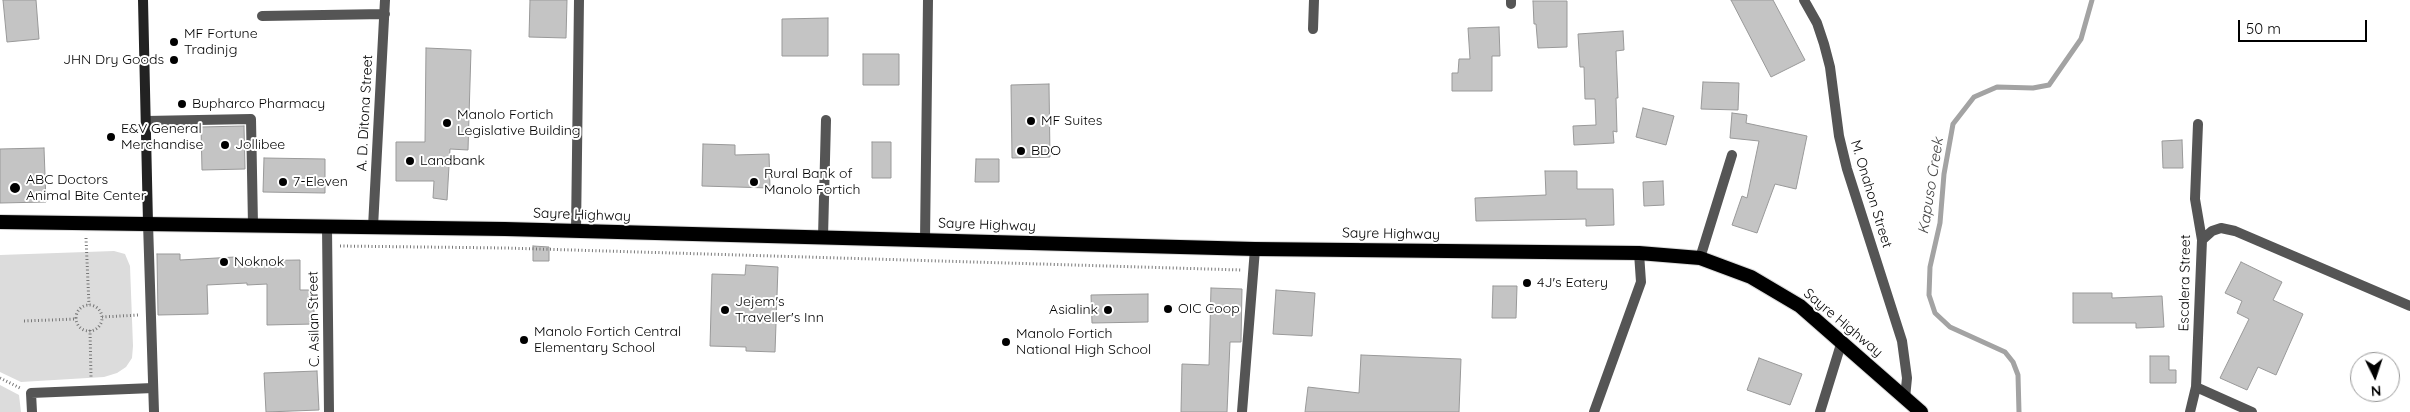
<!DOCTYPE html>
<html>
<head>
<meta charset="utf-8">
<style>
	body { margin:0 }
	#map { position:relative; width:2410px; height:412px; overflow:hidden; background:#fff; font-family:Quicksand,sans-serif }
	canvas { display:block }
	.north { position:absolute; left:2350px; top:352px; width:50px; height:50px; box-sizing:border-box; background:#fff; border:1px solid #999; border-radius:50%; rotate:176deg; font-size:14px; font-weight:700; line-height:20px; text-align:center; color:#000 }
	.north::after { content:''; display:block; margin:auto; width:18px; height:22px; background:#000; clip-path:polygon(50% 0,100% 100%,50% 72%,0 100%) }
	.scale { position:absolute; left:2238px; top:20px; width:129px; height:22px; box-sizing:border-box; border:2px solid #000; border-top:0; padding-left:6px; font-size:15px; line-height:18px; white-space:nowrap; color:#000; -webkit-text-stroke:4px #fff; paint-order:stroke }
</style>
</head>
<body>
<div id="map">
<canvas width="2410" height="412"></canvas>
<div class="north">N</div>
<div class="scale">50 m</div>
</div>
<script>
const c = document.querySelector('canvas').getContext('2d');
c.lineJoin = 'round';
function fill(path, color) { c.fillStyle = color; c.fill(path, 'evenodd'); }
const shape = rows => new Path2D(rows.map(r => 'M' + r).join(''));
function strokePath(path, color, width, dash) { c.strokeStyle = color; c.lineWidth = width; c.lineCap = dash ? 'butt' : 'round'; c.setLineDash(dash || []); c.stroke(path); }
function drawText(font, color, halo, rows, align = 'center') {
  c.font = font + ' Quicksand,sans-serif'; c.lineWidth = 4; c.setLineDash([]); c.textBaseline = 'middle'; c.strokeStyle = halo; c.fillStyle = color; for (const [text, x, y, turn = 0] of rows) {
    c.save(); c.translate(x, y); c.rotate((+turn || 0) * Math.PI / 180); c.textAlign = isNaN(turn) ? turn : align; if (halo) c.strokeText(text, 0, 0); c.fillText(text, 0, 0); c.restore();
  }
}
fill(shape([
	[114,251,125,254,130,266,133,346,132,358,126,367,117,373,104,377,21,382,0,372,0,255],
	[0,385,19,395,21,412,0,412]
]), '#dcdcdc');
strokePath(shape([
	[2019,412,2018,375,2013,362,2005,352,1950,327,1935,313,1929,295,1930,267,1940,223,1944,174,1953,124,1974,97,1997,87,2033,88,2049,85,2081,39,2092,0]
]), '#a3a3a3', 5);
const building = shape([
	[3,0,36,0,39,39,7,42,3,0],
	[530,0,567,0,566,38,529,37,530,0],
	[1731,0,1773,0,1805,60,1771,77,1731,0],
	[1533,1,1567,1,1567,47,1538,48,1536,24,1534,24,1533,1],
	[828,18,828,56,782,56,782,19,828,18],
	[1499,27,1500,56,1492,56,1492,91,1452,91,1452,73,1458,73,1459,59,1470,59,1468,28,1499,27],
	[1623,31,1624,50,1616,51,1618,98,1616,98,1617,132,1613,131,1614,143,1574,145,1573,126,1596,125,1595,99,1585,99,1584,67,1580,67,1578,34,1623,31],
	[426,48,471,50,468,150,450,149,447,200,433,198,434,181,396,181,396,142,425,142,426,48],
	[863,54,899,54,899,85,863,85,863,54],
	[1703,82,1739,83,1738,110,1701,109,1703,82],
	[1049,84,1050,157,1012,158,1011,85,1049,84],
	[1643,108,1674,116,1666,145,1636,137,1643,108],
	[1732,113,1747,115,1746,123,1807,136,1796,189,1775,184,1757,233,1732,225,1742,196,1747,198,1759,141,1730,138,1732,113],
	[244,126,245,169,202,170,201,127,244,126],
	[2182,140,2183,168,2163,168,2162,141,2182,140],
	[872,142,891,142,891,178,872,178,872,142],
	[703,144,735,145,735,155,769,154,770,188,702,186,703,144],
	[44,148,46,202,0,203,0,149,44,148],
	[264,158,325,159,325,193,263,192,264,158],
	[976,159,999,159,999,182,975,182,976,159],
	[1545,171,1577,171,1577,189,1613,189,1614,225,1586,226,1586,219,1476,221,1475,198,1546,195,1545,171],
	[1663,181,1664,205,1644,206,1643,182,1663,181],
	[533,246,549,247,549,261,533,261,533,246],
	[157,254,180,254,180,260,235,257,235,261,300,260,300,290,314,290,314,324,267,325,267,284,247,285,247,283,207,285,208,314,158,315,157,254],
	[2241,262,2282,282,2273,300,2303,314,2276,375,2258,367,2247,390,2220,378,2249,319,2237,313,2242,301,2225,293,2241,262],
	[746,265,778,267,775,352,746,351,746,347,710,346,712,274,745,275,746,265],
	[1493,286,1517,286,1516,318,1492,318,1493,286],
	[1211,288,1242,289,1241,342,1230,342,1227,412,1181,412,1182,364,1209,365,1211,288],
	[1276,290,1315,293,1312,336,1273,334,1276,290],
	[2073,293,2112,293,2112,298,2162,296,2164,327,2136,328,2136,323,2073,323,2073,293],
	[1148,294,1148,322,1092,323,1091,295,1148,294],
	[1361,355,1461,359,1459,412,1305,412,1308,387,1359,393,1361,355],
	[2150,356,2169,356,2169,370,2176,370,2176,383,2150,383,2150,356],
	[1759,358,1802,374,1790,405,1747,390,1759,358],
	[317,371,319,410,266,412,264,373,317,371]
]);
fill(building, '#c4c4c4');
strokePath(building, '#999', 1);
const trunk = shape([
	[0,222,505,229,1255,249,1639,253,1700,258,1751,277,1800,306,1921,412]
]);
strokePath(trunk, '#dbdbdb', 16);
strokePath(shape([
	[86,238,89,305],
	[340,246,505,248,1241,270],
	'76 318a13 13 0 1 1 26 0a13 13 0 1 1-26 0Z',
	[102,317,139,315],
	[24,321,76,319],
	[90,330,91,377],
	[0,378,20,388]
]), '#777', 3, [1, 2.5]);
strokePath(shape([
	[146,121,251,119,253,225],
	[823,237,826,120],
	[1700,258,1732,155],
	[32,412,31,393,153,388]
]), '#555', 10);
strokePath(shape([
	[1511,0,1511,4],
	[262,16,385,14],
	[1313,29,1314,0],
	[148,223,154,412],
	[327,227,329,412],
	[373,227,385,0],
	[576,231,579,0],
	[925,240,928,0],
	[2202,240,2212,231,2221,228,2235,231,2410,306],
	[2196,387,2252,412],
	[1242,412,1255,249],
	[1594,412,1641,282,1639,253],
	[1820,412,1842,341],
	[2190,412,2196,387,2202,240,2195,199,2198,124]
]), '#555', 10);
strokePath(shape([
	[1804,0,1817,23,1824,44,1830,67,1839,136,1847,169,1902,341,1907,378,1905,398]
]), '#555', 10);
strokePath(shape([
	[143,0,148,223]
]), '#222', 10);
strokePath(trunk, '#000', 14);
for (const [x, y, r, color] of [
	[174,42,5,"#000"],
	[174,60,5,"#000"],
	[182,104,5,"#000"],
	[1031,121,5,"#000"],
	[447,123,5,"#000"],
	[111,137,5,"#000"],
	[225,145,5,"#000"],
	[1021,151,5,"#000"],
	[410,161,5,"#000"],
	[283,182,5,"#000"],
	[754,182,5,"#000"],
	[15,188,6,"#000"],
	[224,262,5,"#000"],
	[1527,283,5,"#000"],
	[1168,309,5,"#000"],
	[725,310,5,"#000"],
	[1108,310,5,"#000"],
	[524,340,5,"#000"],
	[1006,342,5,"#000"]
]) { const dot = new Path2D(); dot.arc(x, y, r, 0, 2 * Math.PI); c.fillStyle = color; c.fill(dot); strokePath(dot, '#fff', 2); }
drawText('14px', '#000', '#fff', [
	["MF Fortune",184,34],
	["Tradinjg",184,50],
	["JHN Dry Goods",164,60,"right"],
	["Bupharco Pharmacy",192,104],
	["Manolo Fortich",457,115],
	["Legislative Building",457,131],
	["MF Suites",1041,121],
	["E&V General",121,129],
	["Merchandise",121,145],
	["Jollibee",235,145],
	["BDO",1031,151],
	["Landbank",420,161],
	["Rural Bank of",764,174],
	["Manolo Fortich",764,190],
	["ABC Doctors",26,180],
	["Animal Bite Center",26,196],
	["7-Eleven",293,182],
	["Noknok",234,262],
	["4J's Eatery",1537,283],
	["Jejem's",735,302],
	["Traveller's Inn",735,318],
	["OIC Coop",1178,309],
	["Asialink",1098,310,"right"],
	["Manolo Fortich Central",534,332],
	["Elementary School",534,348],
	["Manolo Fortich",1016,334],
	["National High School",1016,350]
], 'left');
drawText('14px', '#000', '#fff', [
	["A. D. Ditona Street",365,113,-87],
	["M. Onahon Street",1871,194,73],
	["Sayre Highway",582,215,2],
	["Sayre Highway",987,225,2],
	["Sayre Highway",1391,234,1],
	["Escalera Street",2185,283,-89],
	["C. Asilan Street",314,319,-91],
	["Sayre Highway",1843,323,40]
]);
drawText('italic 15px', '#444', '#fff', [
	["Kapuso Creek",1931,186,-81]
]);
</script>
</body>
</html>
